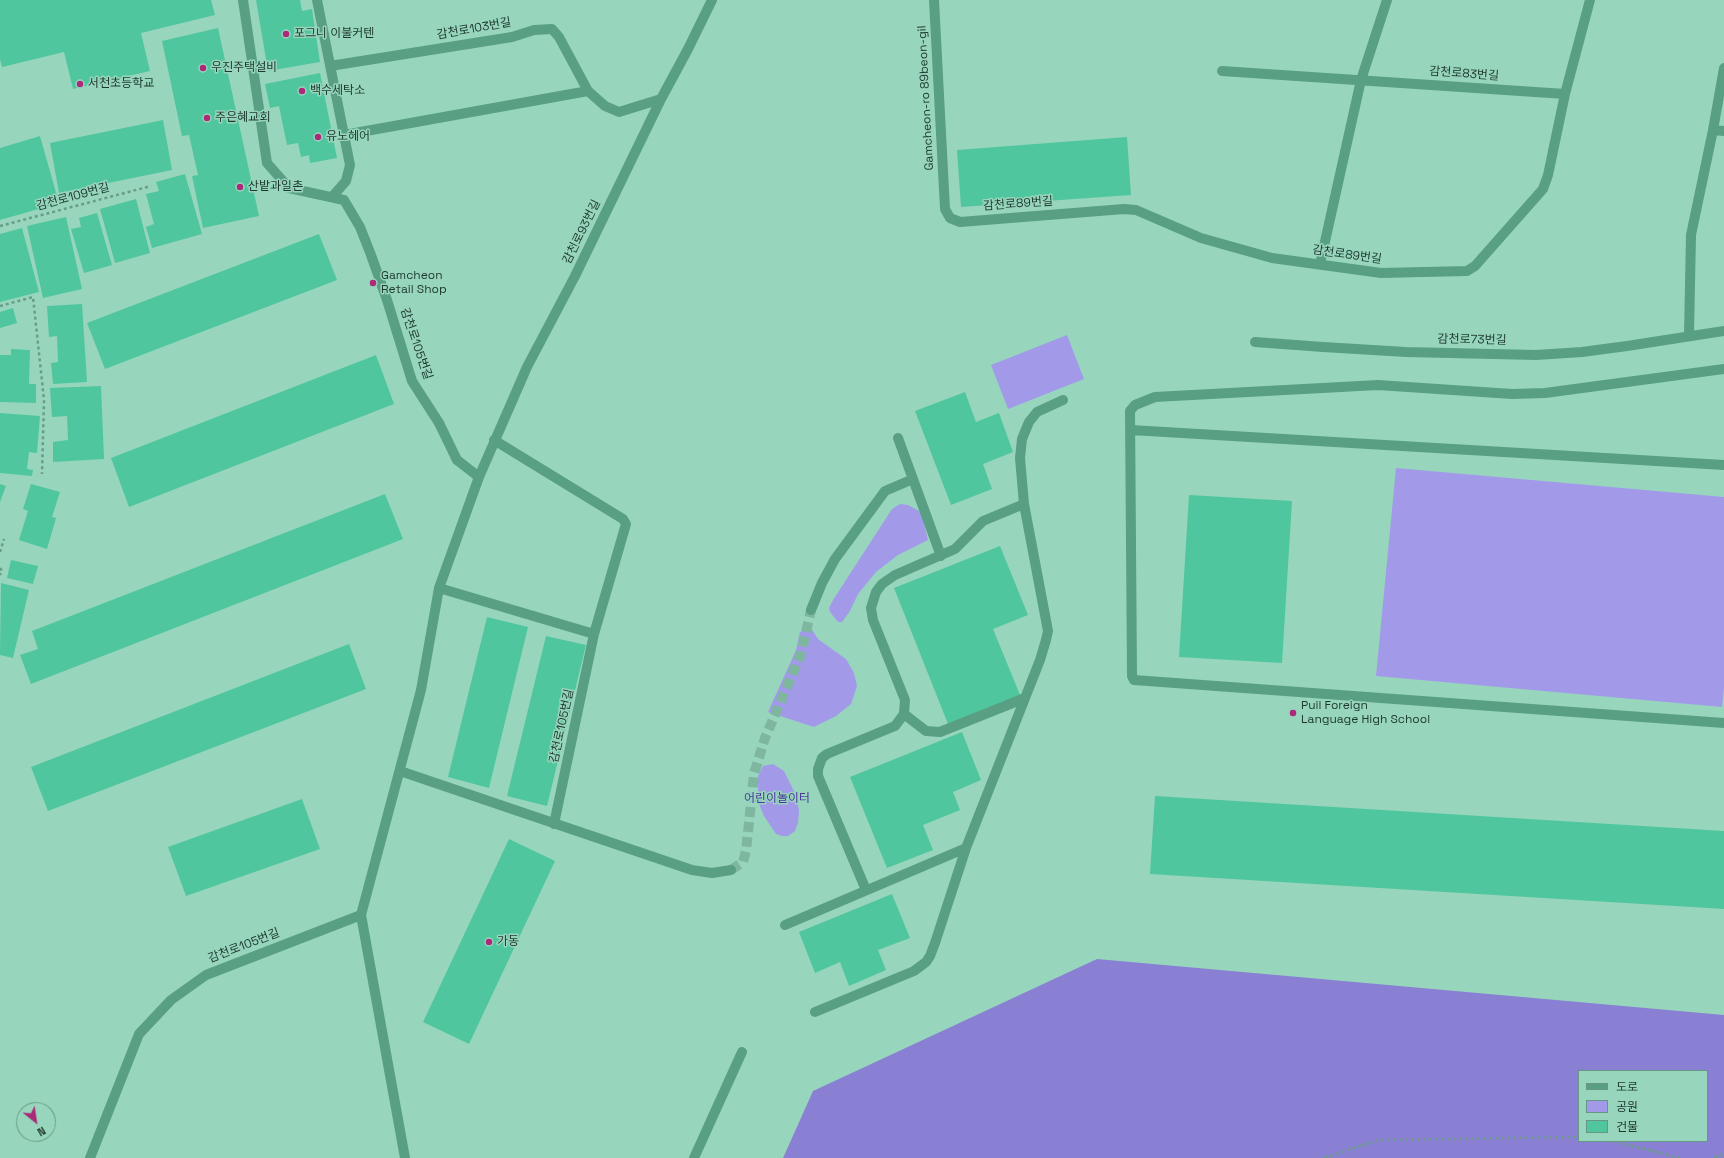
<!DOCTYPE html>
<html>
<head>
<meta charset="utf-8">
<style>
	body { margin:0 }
	#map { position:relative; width:1724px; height:1158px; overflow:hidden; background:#97d6bd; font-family:"Space Grotesk","Noto Sans KR",sans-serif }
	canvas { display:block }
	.legend { position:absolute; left:1578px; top:1070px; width:130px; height:72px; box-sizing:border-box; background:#97d6bd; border:1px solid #679784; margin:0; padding:5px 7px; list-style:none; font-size:12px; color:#1e382e }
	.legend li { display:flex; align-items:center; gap:8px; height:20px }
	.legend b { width:20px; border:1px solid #679784 }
	.north { position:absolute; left:16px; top:1102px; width:40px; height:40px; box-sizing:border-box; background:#97d6bd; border:1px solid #679784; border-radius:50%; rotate:150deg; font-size:11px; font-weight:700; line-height:16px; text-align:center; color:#1e382e }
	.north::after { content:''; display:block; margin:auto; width:14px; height:18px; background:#aa2a79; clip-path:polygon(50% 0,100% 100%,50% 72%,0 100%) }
</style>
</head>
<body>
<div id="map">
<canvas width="1724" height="1158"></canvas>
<ul class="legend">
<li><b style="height:5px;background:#599f84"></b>도로</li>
<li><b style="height:11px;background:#a29ae9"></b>공원</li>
<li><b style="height:11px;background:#50c69e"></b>건물</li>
</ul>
<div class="north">N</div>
</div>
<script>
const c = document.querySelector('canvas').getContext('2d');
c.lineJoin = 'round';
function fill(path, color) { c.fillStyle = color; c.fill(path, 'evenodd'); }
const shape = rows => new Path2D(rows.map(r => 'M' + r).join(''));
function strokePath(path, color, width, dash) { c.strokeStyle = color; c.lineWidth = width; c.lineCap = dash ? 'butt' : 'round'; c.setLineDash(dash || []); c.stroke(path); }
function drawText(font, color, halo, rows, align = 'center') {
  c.font = font + ' "Space Grotesk","Noto Sans KR",sans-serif'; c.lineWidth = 3; c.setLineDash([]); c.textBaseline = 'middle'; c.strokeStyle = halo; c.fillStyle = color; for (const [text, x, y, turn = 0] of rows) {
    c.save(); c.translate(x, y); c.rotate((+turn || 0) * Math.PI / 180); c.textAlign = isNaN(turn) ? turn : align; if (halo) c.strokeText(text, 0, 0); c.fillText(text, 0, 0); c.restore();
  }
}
fill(shape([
	[1067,335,1084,379,1008,409,991,365],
	[1396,468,1724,497,1724,687,1722,707,1376,676],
	[900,504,908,505,919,511,922,516,928,540,898,555,876,572,858,594,850,611,842,622,838,622,830,612,829,608,833,600,892,509],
	[811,628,818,639,846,659,854,673,857,686,851,704,836,716,814,727,768,712,796,650,800,632],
	[773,764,784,771,796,795,799,810,798,823,795,831,788,836,782,836,776,834,764,816,758,802,758,776,763,766]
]), '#a29ae9');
fill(shape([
	[1097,959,1724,1015,1724,1158,783,1158,813,1091],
	[1579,1071,1707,1071,1707,1141,1579,1141]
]), '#8a80d3');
fill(shape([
	[0,0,211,0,215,15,141,33,150,71,73,89,64,52,2,67,0,59],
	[256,0,300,0,302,11,312,9,320,62,268,71],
	[218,28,259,216,203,228,192,176,198,175,189,135,182,136,162,41],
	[320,73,337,158,310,163,309,155,301,157,298,143,287,145,279,106,270,108,265,84],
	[163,120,172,170,59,193,50,143],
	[40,136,59,203,0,220,0,148],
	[1127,137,1131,195,961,207,957,150],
	[185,174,202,234,152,248,146,227,154,224,146,194,159,191,156,182],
	[136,199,150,253,115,263,100,209],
	[97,213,112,265,84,273,71,229,81,227,79,218],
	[66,217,82,289,43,298,27,226],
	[22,228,39,292,0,302,0,234],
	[319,234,337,280,105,369,87,323],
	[82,304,87,382,53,384,51,363,58,362,57,336,49,337,47,306],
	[13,308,17,323,0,328,0,312],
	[11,349,30,350,29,384,36,384,36,403,0,402,0,355,11,355],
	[376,355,394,404,129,507,111,458],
	[101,386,104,459,53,462,53,442,68,440,67,416,52,417,50,388],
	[965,392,976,422,999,413,1013,452,983,464,992,489,951,505,915,411],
	[0,413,40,416,37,453,29,452,27,469,33,470,32,476,0,473],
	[0,484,6,486,0,502],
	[31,484,60,492,52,517,56,518,47,549,19,540,28,511,23,509],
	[385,494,403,539,31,684,20,655,38,649,32,631],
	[1189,495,1292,501,1282,663,1179,657],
	[1000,546,1028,615,993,629,1020,695,948,724,894,588],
	[11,560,38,566,33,584,7,578],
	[1,583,29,590,13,658,0,655],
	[487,617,528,627,489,788,448,777],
	[546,636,586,645,547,806,507,796],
	[349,644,366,689,48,811,31,767],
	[962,732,981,780,953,792,960,810,923,825,933,850,887,868,850,777],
	[1155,796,1724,831,1724,909,1150,874],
	[302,799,320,849,186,896,168,847],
	[509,839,555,861,469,1044,423,1022],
	[892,894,910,938,878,950,886,970,849,986,840,962,815,973,799,932]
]), '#50c69e');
strokePath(shape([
	[731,870,743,862,746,851,754,774,765,738,801,654,811,610]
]), '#7fb6a0', 10, [10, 5]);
strokePath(shape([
	[0,226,151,186],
	[0,306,33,297,44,400,42,474],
	[0,552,4,539],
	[0,568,2,571,0,575],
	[1613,1141,1680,1158],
	[1324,1158,1378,1140,1579,1137],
	[1714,1158,1724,1154]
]), '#6a9c88', 2.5, [3, 3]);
strokePath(shape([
	[243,0,267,163,289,188,344,200,360,227,371,255,387,300,412,381,439,423,457,460,479,477,439,588,421,690,361,915,405,1158],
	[317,0,350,165,346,181,332,197],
	[934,0,945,209,950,218,960,222,1124,209,1136,210,1201,238,1272,258,1381,273,1467,271,1475,266,1543,189,1548,175,1565,94,1590,0],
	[330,66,512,37,534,30,552,29,559,37,588,91],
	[1222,71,1565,94],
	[1713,130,1724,131],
	[344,135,588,91,605,106,619,112,661,99],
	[1320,264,1361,80,1387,0],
	[1689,335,1691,235,1713,130,1724,68],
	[1255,342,1323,347,1406,352,1536,355,1582,352,1627,346,1724,331],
	[1724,369,1545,393,1512,394,1378,385,1155,397,1135,405,1130,411,1132,676,1134,680,1724,723],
	[1131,430,1724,465],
	[898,438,941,556],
	[494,440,623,519,626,524,594,634,554,824],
	[479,477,527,367,575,276,661,99,688,49,712,0],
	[439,588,594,634],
	[811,610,822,583,835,559,885,491,913,479],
	[904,714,926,731,940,732,1025,698],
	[400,771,692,870,712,873,731,870],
	[966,848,1040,660,1046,640,1048,631,1024,504,1020,458,1022,439,1029,422,1037,412,1063,400],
	[866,890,818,776,818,769,822,758,827,754,895,726,904,714,905,700,873,620,871,608,876,592,882,584,895,575,955,549,983,521,1024,504],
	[785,925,966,848,935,943,930,956,926,962,914,971,815,1012],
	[90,1158,139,1034,171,1000,206,975,361,915],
	[694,1158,742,1052]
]), '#599f84', 10);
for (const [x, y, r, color] of [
	[286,34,4,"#aa2a79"],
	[203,68,4,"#aa2a79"],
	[80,84,4,"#aa2a79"],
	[302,91,4,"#aa2a79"],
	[207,118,4,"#aa2a79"],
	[318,137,4,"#aa2a79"],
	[240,187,4,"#aa2a79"],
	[373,283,4,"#aa2a79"],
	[1293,713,4,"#aa2a79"],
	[489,942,4,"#aa2a79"]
]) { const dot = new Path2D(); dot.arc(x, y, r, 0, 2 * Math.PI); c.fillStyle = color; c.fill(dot); strokePath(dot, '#97d6bd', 1.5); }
drawText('12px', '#1e382e', '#97d6bd', [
	["감천로103번길",474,29,-10],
	["감천로83번길",1464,74,4],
	["Gamcheon-ro 89beon-gil",926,98,-93],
	["감천로109번길",73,197,-15],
	["감천로89번길",1018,204,-4],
	["감천로93번길",582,232,-64],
	["감천로89번길",1347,255,8],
	["감천로73번길",1472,340,1],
	["감천로105번길",416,344,71],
	["감천로105번길",562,726,-78],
	["감천로105번길",244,946,-21]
]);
drawText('12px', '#1e382e', '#97d6bd', [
	["포그니 이불커텐",294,34],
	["우진주택설비",211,68],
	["서천초등학교",88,84],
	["백수세탁소",310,91],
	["주은혜교회",215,118],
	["유노헤어",326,137],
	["산밭과일촌",248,187],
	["Gamcheon",381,276],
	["Retail Shop",381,290],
	["Puil Foreign",1301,706],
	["Language High School",1301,720],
	["가동",497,942]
], 'left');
drawText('12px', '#4c3799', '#97d6bd', [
	["어린이놀이터",777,799]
]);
</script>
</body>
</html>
